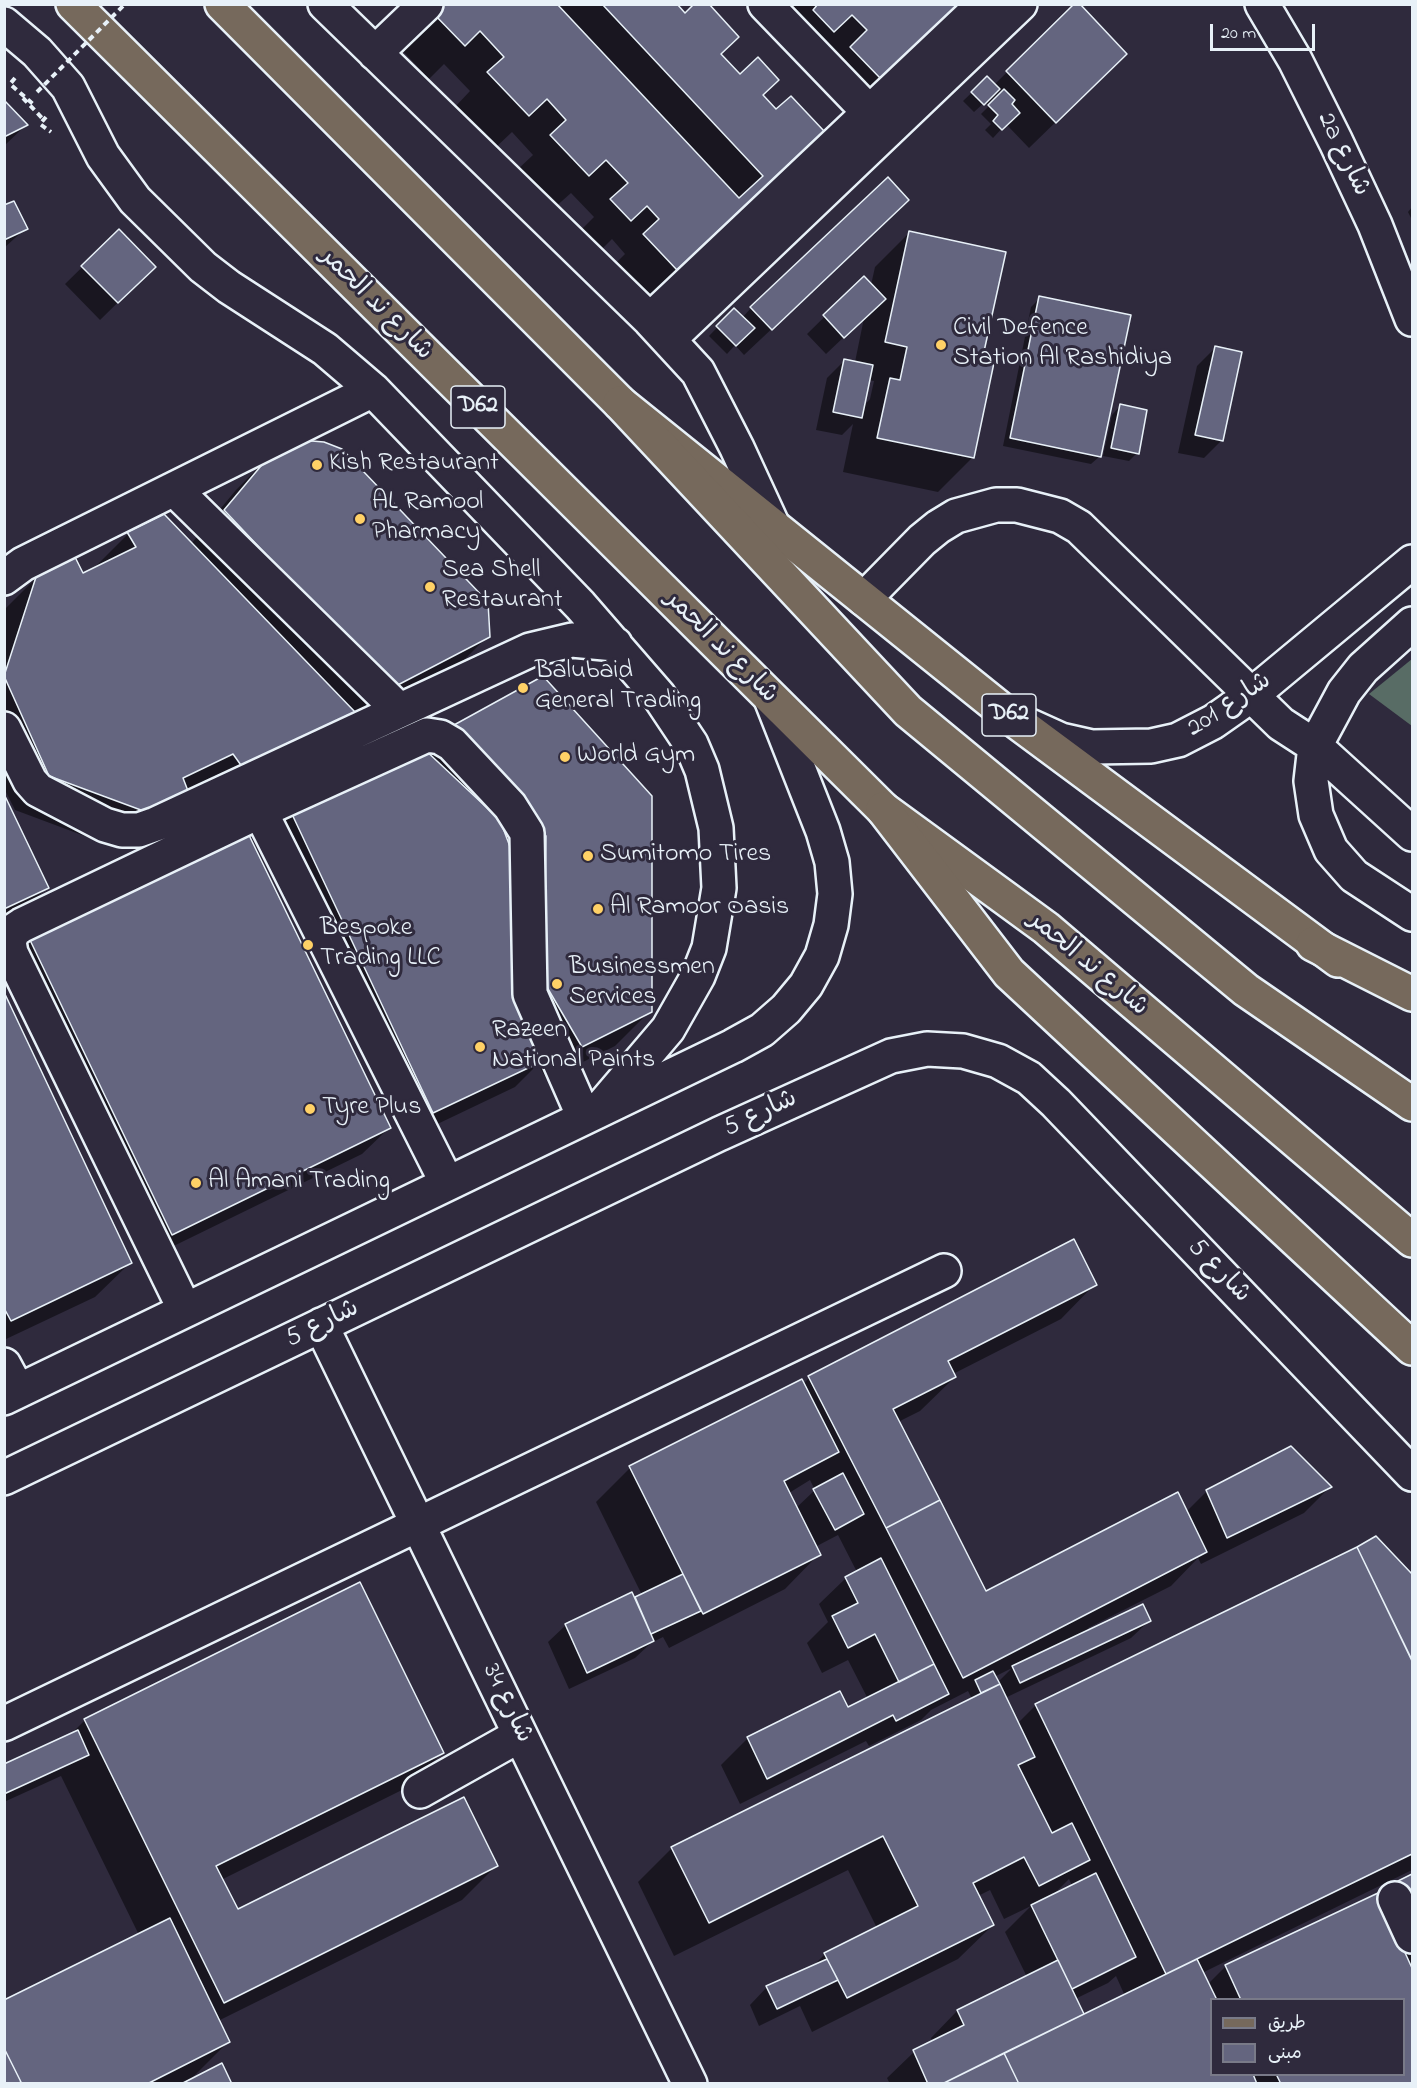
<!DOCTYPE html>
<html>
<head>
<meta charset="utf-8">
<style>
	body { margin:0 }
	#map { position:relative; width:1417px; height:2088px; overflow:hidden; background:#2f2a3d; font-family:"Indie Flower","Playpen Sans Arabic",sans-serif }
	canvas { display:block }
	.frame { position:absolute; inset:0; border:6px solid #e8f1f8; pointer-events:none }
	.legend { position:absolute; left:1210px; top:1998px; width:195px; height:78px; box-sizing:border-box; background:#2f2a3d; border:2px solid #797a88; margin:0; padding:8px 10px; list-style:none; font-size:18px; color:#e8f1f8 }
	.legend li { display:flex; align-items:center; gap:12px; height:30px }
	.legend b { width:30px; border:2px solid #797a88 }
	.scale { position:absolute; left:1210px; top:24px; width:105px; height:27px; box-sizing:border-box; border:3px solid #e8f1f8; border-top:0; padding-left:8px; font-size:18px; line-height:21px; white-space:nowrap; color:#e8f1f8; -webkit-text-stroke:4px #2f2a3d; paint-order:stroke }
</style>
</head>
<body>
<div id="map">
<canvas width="1417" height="2088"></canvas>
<div class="frame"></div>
<ul class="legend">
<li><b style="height:8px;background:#76695c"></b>طريق</li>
<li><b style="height:16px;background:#64657f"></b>مبنى</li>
</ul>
<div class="scale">20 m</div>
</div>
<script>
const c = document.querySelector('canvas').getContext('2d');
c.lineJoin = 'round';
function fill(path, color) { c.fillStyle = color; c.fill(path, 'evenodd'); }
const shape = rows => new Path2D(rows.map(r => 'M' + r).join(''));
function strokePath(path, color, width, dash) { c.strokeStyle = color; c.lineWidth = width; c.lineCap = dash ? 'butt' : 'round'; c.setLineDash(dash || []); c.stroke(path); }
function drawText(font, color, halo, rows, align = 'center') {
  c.font = font + ' "Indie Flower","Playpen Sans Arabic",sans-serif'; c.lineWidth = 6; c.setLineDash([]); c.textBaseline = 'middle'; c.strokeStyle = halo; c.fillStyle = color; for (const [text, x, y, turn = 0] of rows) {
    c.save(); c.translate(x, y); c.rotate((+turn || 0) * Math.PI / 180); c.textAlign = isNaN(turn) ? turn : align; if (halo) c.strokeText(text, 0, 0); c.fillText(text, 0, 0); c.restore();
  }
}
fill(shape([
	[1412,659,1412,726,1369,694]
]), '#586c65');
fill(shape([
	[442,4,675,4,761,96,788,165,641,303,609,270,625,254,612,239,596,255,577,234,594,217,571,193,553,209,517,170,533,155,512,132,494,149,454,108,470,91,444,64,429,79,399,47],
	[744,4,959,4,847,114,816,82,833,65,817,49,799,65,780,45,798,27,759,20],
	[1076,4,1099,80,1029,148,1006,124,993,138,985,130,991,124,981,114,989,106,985,102,974,112,963,101,987,78,994,85],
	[4,102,26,125,4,146],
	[4,207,26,228,4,248],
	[1412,207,1412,220,1408,212],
	[881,226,744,355,735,345,727,354,709,336,734,310,742,318,751,308],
	[119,231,154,267,100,320,65,284],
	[909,233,982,357,973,457,938,492,843,472,853,424,842,435,816,430,827,378,845,360,855,362,864,318,826,354,807,334,864,278,871,285,875,267],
	[868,380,874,381,870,399,863,407],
	[1040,298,1100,456,1091,464,1003,446,1031,307],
	[1215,348,1222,440,1204,458,1178,453,1197,366],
	[1120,406,1137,453,1129,461,1103,456,1112,415],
	[271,455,488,636,453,671,114,847,15,810,4,788,4,610,36,578,83,575,94,568,128,534,164,516,191,544,236,490],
	[543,677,650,1011,615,1046,547,1080,538,1064,515,1087,406,1139,265,837,291,811,427,754,455,727],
	[4,797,47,887,13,922,4,926],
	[29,937,389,1128,362,1154,145,1260,4,968],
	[4,995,130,1263,95,1297,4,1340],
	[1095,1284,1061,1319,953,1374,955,1377,920,1411,898,1422,986,1593,1186,1512,1207,1491,1330,1487,1304,1513,1201,1564,1198,1558,1171,1586,1088,1628,1090,1631,1149,1621,1131,1638,1005,1698,1017,1724,1036,1705,1376,1538,1412,1576,1412,1870,1202,1973,1208,1984,1226,1966,1380,1902,1399,1882,1412,1876,1412,2084,890,2084,887,2078,914,2052,933,2042,931,2038,957,2011,1027,1977,1005,1932,1031,1906,1004,1919,990,1890,978,1896,993,1925,958,1959,812,2032,800,2006,759,2026,750,2005,767,1987,812,1967,825,1954,877,1928,848,1870,674,1956,638,1882,672,1848,972,1699,968,1691,931,1710,921,1720,869,1746,866,1741,740,1804,721,1765,747,1739,839,1693,847,1709,868,1699,848,1660,822,1673,807,1643,828,1622,819,1604,846,1578,857,1572,838,1535,815,1547,819,1554,785,1589,669,1648,663,1637,651,1643,635,1658,569,1689,548,1642,566,1625,642,1595,596,1502,630,1468,803,1384,809,1378],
	[810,1480,815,1490,796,1508,789,1493],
	[1010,1669,1011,1669,997,1683,994,1677],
	[1069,1879,1072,1886,1053,1895],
	[1116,1976,1125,1996,1078,2018,1082,2014,1075,1999,1108,1983],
	[1212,2000,1404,2000,1404,2074,1212,2074],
	[85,1720,442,1753,408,1787,221,1880,237,1911,496,1866,462,1900,218,2021,228,2042,190,2080,230,2084,4,2084,4,2001,139,1935,61,1776,4,1802,4,1766,70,1735]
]), '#0007');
const building = shape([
	[440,4,557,4,739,198,763,176,602,4,677,4,685,13,694,4,709,4,739,37,721,54,740,74,758,57,779,80,763,95,776,109,791,96,824,131,677,270,643,234,659,219,647,206,631,221,610,199,628,183,606,160,589,176,550,135,566,120,547,99,529,116,487,72,504,57,480,31,465,46,432,12,440,4],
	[818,4,960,4,882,80,850,47,867,30,852,15,834,32,813,10,818,4],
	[1074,4,1080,4,1127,54,1056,123,1006,71,1074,4],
	[987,76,1000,89,984,105,971,92,987,76],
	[1004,89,1015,100,1012,104,1020,113,1002,130,993,121,998,115,988,105,1004,89],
	[4,100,28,125,4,137,4,100],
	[888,177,909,200,772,330,750,307,888,177],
	[14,201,28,229,4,240,4,205,14,201],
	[119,229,156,267,118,303,81,266,119,229],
	[909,231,1006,252,983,356,995,358,974,458,877,438,890,378,900,380,907,347,885,342,909,231],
	[864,276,886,299,844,338,823,315,864,276],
	[1039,296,1131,315,1101,457,1010,438,1039,296],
	[734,308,755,328,736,346,716,326,734,308],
	[1215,346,1242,352,1223,441,1195,435,1215,346],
	[844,359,873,365,862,418,833,412,844,359],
	[1120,404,1147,410,1139,454,1111,448,1120,404],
	[300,440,324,442,342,449,488,602,490,637,392,688,224,510,271,454,300,440],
	[164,514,356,713,243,768,233,754,183,778,188,791,149,813,49,776,4,676,36,577,74,555,83,573,136,547,127,532,164,514],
	[543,676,652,796,652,1012,582,1047,544,982,546,836,454,725,543,676],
	[422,747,500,820,512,852,513,998,543,1061,433,1113,290,810,422,747],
	[4,794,49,888,4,909,4,794],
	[246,829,391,1128,172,1235,28,936,246,829],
	[4,992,132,1263,11,1321,4,1308,4,992],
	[1074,1239,1097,1285,948,1361,956,1377,893,1409,940,1500,886,1528,808,1376,1074,1239],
	[802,1379,839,1452,784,1481,821,1555,703,1614,629,1466,802,1379],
	[1291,1446,1332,1487,1227,1538,1206,1490,1291,1446],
	[843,1473,864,1514,835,1530,813,1489,843,1473],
	[1178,1492,1207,1552,963,1678,886,1528,940,1500,986,1591,1178,1492],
	[1376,1536,1412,1574,1412,1660,1357,1547,1376,1536],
	[1357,1547,1412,1661,1412,1854,1166,1974,1035,1704,1357,1547],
	[881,1558,934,1664,899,1682,875,1634,848,1648,832,1616,858,1603,845,1577,881,1558],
	[683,1574,701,1611,651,1634,635,1597,683,1574],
	[360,1582,444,1753,216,1866,238,1909,464,1797,498,1866,224,2003,84,1719,360,1582],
	[632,1592,654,1641,587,1673,565,1624,632,1592],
	[1143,1604,1151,1621,1020,1683,1012,1666,1143,1604],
	[934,1664,949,1694,896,1721,893,1715,767,1779,747,1737,840,1691,848,1707,934,1664],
	[993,1671,1000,1684,981,1693,975,1680,993,1671],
	[1000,1684,1035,1757,1018,1765,1052,1833,1072,1823,1090,1860,1039,1886,1024,1857,973,1883,994,1925,847,1998,824,1953,918,1906,883,1836,709,1923,671,1847,1000,1684],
	[78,1730,89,1755,4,1794,4,1764,78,1730],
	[1096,1873,1136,1957,1072,1989,1031,1905,1096,1873],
	[1412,1874,1412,1910,1398,1881,1412,1874],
	[1378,1893,1412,1968,1412,2084,1281,2084,1276,2074,1404,2074,1404,2000,1241,2000,1225,1965,1378,1893],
	[170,1918,230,2042,147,2084,22,2084,4,2048,4,2000,170,1918],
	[827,1959,838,1980,777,2009,766,1986,827,1959],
	[1197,1959,1217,2000,1212,2000,1212,2074,1253,2074,1257,2084,1019,2084,1004,2053,1197,1959],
	[1058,1960,1084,2014,942,2084,928,2084,913,2050,964,2025,957,2010,1058,1960],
	[4,2048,21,2082,17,2084,4,2084,4,2048],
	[1004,2053,1019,2084,942,2084,1004,2053],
	[222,2063,232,2084,181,2084,222,2063]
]);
fill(building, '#64657f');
strokePath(building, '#e8f1f8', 1.5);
const minor = shape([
	[325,4,650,320,698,372,737,448,772,524],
	[765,4,871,114],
	[1262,4,1295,60,1336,142,1375,225,1412,319],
	[4,24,37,52,68,87,103,156,135,200,203,267,229,287,325,349,373,390,580,605,659,696,691,744,702,770,716,828,719,888,709,948,698,976,668,1029,599,1110],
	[375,53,426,4],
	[650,320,984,4],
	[669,339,1020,4],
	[174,489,399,710],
	[4,578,23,564,373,390],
	[864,599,922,540,938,527,956,516,996,505,1017,505,1060,516,1079,527,1281,724,1315,746,1412,834],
	[1412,624,1363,668,1344,692,1315,746,1311,781,1316,815,1331,850,1354,876,1412,914],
	[1030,726,1061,740,1092,747,1151,746,1178,740,1213,722,1253,694,1412,562],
	[4,729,30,781,38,790,105,825,122,830,139,830,156,824,530,650,572,640,615,644],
	[260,811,447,1183],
	[185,1310,11,953,9,942,13,931,22,925,260,811,427,735,440,737,452,744,510,806,527,833,530,994,584,1117],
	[321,1325,690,2084],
	[4,1365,18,1391],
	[4,1398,733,1046,762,1030,786,1009,806,985,822,956,831,925,835,894,832,862,823,831,771,699],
	[4,1478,719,1134,891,1056,927,1049,963,1051,998,1061,1029,1078,1056,1103,1412,1474],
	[4,1724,944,1271],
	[420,1791,520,1735],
	[1395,1899,1412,1936]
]);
const major = shape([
	[73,4,883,809,1046,928,1412,1240],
	[222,4,620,403,1013,719,1338,960]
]);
const highway = shape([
	[620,403,908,711,1246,990,1412,1104],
	[883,809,1009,973,1412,1348],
	[1313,944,1412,994]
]);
strokePath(minor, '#e8f1f8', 38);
strokePath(major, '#e8f1f8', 38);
strokePath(highway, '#e8f1f8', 38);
strokePath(shape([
	[15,78,10,84,33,104],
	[23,98,43,119],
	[46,117,40,124,51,132]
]), '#e8f1f8', 4, [6, 4.5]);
strokePath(minor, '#2f2a3d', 33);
strokePath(major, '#76695c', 33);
strokePath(highway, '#76695c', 33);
strokePath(shape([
	[37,92,125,4]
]), '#e8f1f8', 4, [6, 4.5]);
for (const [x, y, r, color] of [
	[941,345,6,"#ffd166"],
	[317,465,6,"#ffd166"],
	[360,519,6,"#ffd166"],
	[430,587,6,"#ffd166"],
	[523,688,6,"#ffd166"],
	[565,757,6,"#ffd166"],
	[588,856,6,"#ffd166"],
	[598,909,6,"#ffd166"],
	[308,945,6,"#ffd166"],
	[557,984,6,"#ffd166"],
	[480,1047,6,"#ffd166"],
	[310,1109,6,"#ffd166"],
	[196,1183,6,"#ffd166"]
]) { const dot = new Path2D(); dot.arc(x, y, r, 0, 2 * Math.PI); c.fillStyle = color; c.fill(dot); strokePath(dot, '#2f2a3d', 2); }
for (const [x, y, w] of [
	[478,407,54],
	[1009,715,54]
]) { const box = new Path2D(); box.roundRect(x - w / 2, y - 21, w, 42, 4.5); c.fillStyle = '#2f2a3d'; c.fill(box); strokePath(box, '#e8f1f8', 1.5); }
drawText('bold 24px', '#e8f1f8', null, [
	["D62",478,407],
	["D62",1009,715]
]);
drawText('26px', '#e8f1f8', '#2f2a3d', [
	["2a شارع",1342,155,64],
	["شارع ند الحمر",375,305,45],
	["شارع ند الحمر",720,648,45],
	["شارع 201",1230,706,-34],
	["شارع ند الحمر",1087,965,40],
	["شارع 5",761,1115,-25],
	["شارع 5",1218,1272,46],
	["شارع 5",323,1325,-26],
	["شارع 34",506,1704,64]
]);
drawText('26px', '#e8f1f8', '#2f2a3d', [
	["Civil Defence",953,330],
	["Station Al Rashidiya",953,360],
	["Kish Restaurant",329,465],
	["AL Ramool",372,504],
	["Pharmacy",372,534],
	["Sea Shell",442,572],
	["Restaurant",442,602],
	["Balubaid",535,673],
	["General Trading",535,703],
	["World Gym",577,757],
	["Sumitomo Tires",600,856],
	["Al Ramoor Oasis",610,909],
	["Bespoke",320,930],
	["Trading LLC",320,960],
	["Businessmen",569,969],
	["Services",569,999],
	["Razeen",492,1032],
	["National Paints",492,1062],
	["Tyre Plus",322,1109],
	["Al Amani Trading",208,1183]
], 'left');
</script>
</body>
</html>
